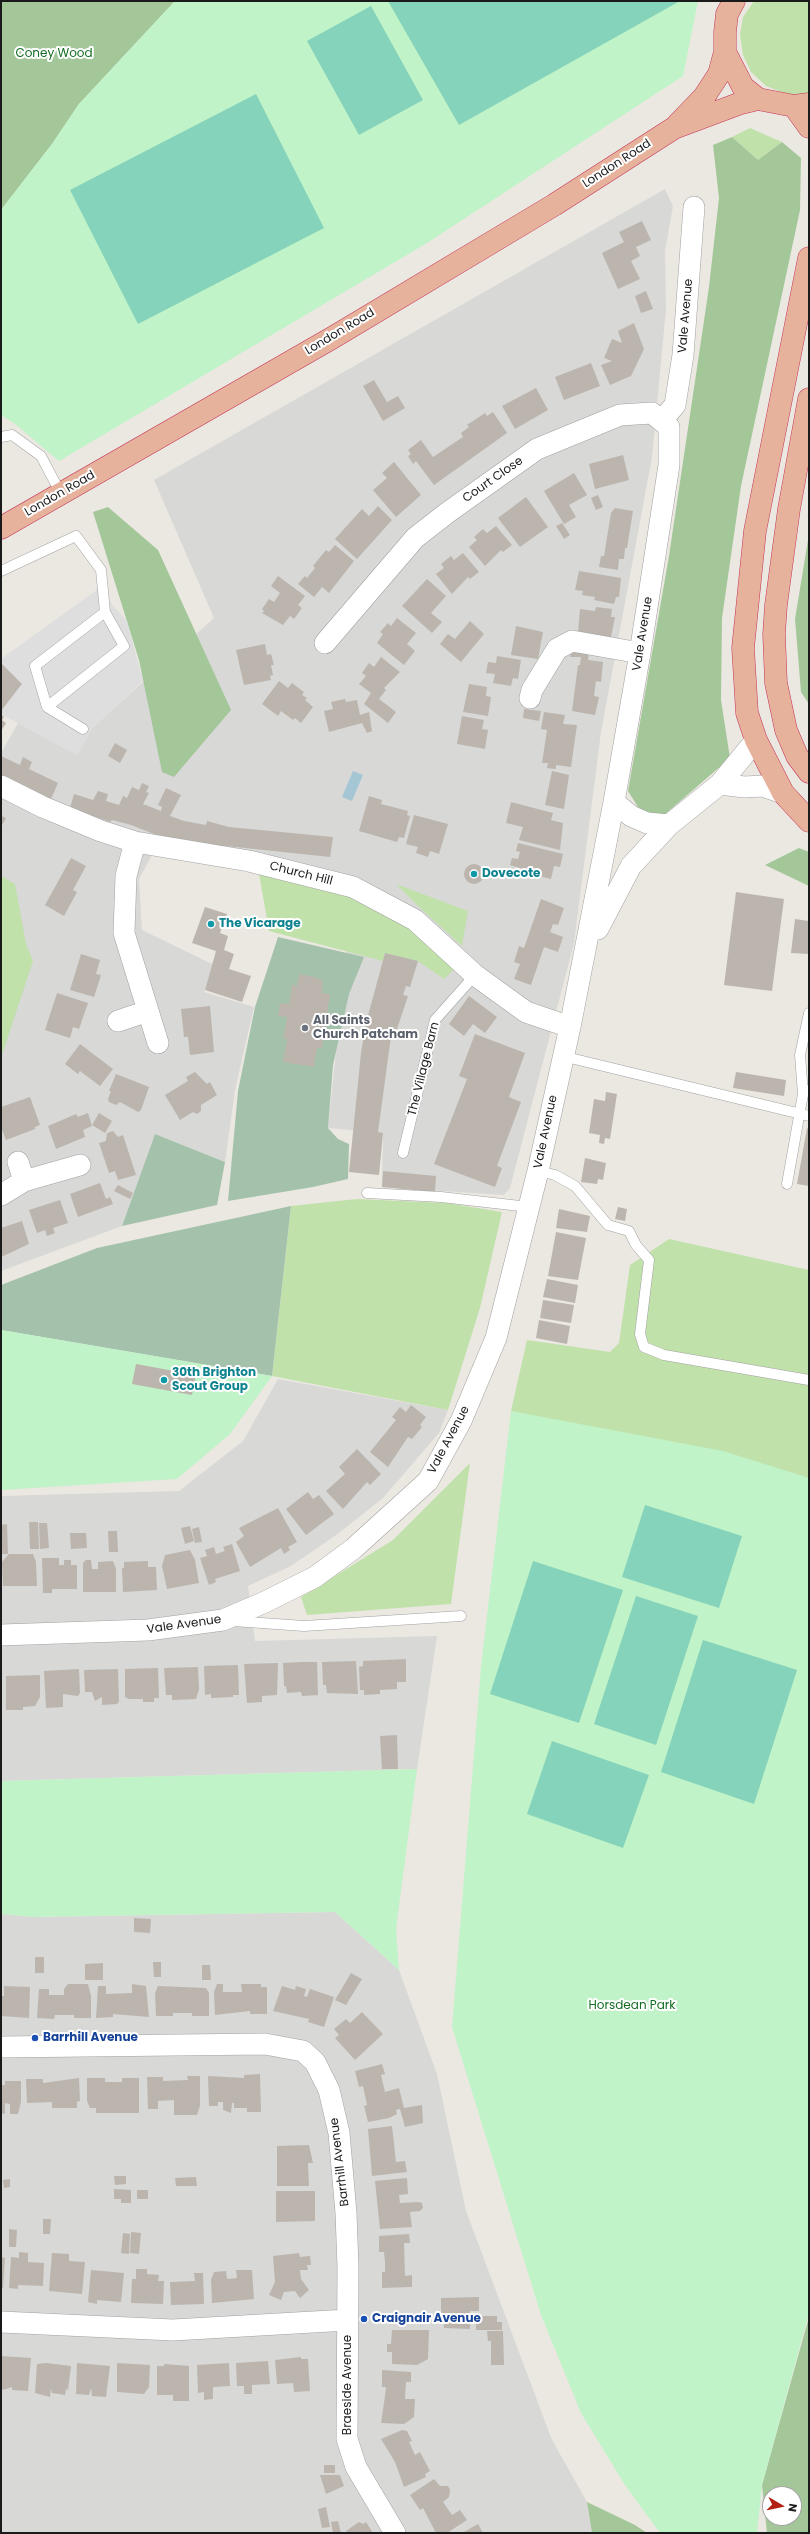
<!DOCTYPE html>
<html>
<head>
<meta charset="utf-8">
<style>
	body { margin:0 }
	#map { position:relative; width:810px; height:2534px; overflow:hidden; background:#ebe8e1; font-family:Poppins,sans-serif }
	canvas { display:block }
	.frame { position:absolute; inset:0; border:2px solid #1a1a1a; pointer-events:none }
	.north { position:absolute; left:762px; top:2486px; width:40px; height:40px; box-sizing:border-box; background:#fff; border:1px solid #a3a3a3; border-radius:50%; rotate:99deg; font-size:11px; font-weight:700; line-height:16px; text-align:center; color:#1a1a1a }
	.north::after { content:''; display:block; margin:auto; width:14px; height:18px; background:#b21f13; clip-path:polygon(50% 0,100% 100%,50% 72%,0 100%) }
</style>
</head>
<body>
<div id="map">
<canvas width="810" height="2534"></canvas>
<div class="frame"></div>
<div class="north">N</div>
</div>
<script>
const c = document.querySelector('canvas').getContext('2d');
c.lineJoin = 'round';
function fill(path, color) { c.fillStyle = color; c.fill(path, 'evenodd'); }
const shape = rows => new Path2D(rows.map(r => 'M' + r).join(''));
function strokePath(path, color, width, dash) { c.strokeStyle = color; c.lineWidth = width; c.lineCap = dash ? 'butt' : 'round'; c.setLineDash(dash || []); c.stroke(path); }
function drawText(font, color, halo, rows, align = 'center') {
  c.font = font + ' Poppins,sans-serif'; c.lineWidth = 4; c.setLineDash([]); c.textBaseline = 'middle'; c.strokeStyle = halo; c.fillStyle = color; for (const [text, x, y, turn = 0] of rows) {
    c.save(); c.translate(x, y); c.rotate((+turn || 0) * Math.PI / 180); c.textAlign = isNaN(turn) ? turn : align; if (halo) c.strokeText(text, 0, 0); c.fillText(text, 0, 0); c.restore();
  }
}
fill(shape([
	[665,189,673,206,665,251,666,309,652,457,601,732,574,943,510,1188,504,1195,382,1187,383,1133,328,1128,347,947,368,884,158,844,139,879,142,930,214,965,204,992,254,1007,235,1090,225,1162,155,1134,122,1226,1,1271,1,753,18,723,77,755,92,728,214,618,154,480],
	[278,1379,448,1410,439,1433,383,1498,339,1533,291,1566,248,1586,255,1641,437,1636,417,1769,1,1781,1,1496,179,1491,243,1441],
	[335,1912,399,1970,437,2074,466,2211,552,2440,587,2502,592,2533,1,2533,1,1914,33,1917]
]), '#d8d8d7');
fill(shape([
	[754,1,809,1,809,94,789,95,766,86,751,72,743,55,740,34,743,17],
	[750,128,782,142,758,160,732,137],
	[258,868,361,899,391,916,427,941,454,969,444,979,418,961,385,953,383,961,269,931],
	[1,876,15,884,26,944,33,961,1,1058],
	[396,884,468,911,462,946,418,906],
	[357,1199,447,1203,502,1212,480,1308,448,1410,272,1376,291,1206],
	[669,1239,809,1270,809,1479,511,1411,527,1340,610,1352,619,1343,630,1265],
	[470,1463,451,1604,307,1615,301,1597,393,1540]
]), '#c1e1ab');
fill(shape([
	[1,1,175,1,79,104,52,144,1,210],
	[732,137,758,160,782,142,801,158,800,210,741,486,722,618,721,700,730,758,663,816,648,814,638,807,628,791,669,556,709,287,719,198,713,145],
	[108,507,158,550,231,710,174,777,162,772,139,660,93,512],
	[809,534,809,704,801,692,795,619],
	[799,848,809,852,809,886,765,865],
	[809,2317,809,2533,767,2533,762,2485],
	[770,2494,794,2494,794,2518,770,2518],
	[587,2502,635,2525,647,2533,592,2533]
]), '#a3c799');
fill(shape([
	[278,937,364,957,349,994,333,1065,328,1128,338,1139,349,1144,348,1179,313,1187,228,1201,238,1091,255,1007],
	[155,1134,225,1162,217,1205,122,1226],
	[291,1206,272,1376,1,1330,1,1285,97,1248]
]), '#a4c2ab');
fill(shape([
	[175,1,698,1,683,76,427,243,59,461,15,424,1,415,1,210,52,144,79,104],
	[1,1330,272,1376,230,1434,177,1479,1,1490],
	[511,1411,723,1451,809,1478,809,2313,762,2485,757,2533,660,2533,625,2485,581,2413,541,2315,452,2027,481,1667],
	[417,1769,396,1929,399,1970,335,1912,33,1917,1,1914,1,1781]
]), '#c0f3c8');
fill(shape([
	[388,1,680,1,459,125],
	[371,6,423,100,359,135,307,41],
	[256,94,324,228,138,324,70,190],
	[645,1505,742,1536,719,1608,622,1577],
	[533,1561,623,1590,579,1723,490,1694],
	[636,1596,698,1616,656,1745,594,1724],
	[703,1640,797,1670,754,1804,661,1772],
	[552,1741,649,1775,623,1848,527,1814]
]), '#85d3bb');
fill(shape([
	[98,589,127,621,143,681,92,728,77,755,1,714,1,711,22,684,1,663,1,659]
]), '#dedede');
fill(shape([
	[353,771,363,775,352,801,342,797]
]), '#a5c7d5');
fill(shape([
	[642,221,651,240,636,247,640,256,631,261,640,279,618,289,602,253,624,242,619,232],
	[646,291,653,309,641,313,635,296],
	[634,323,644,349,631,376,610,385,601,365,612,361,604,358,612,339,622,343,618,331],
	[591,363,600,386,564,400,555,377],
	[374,380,387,402,398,396,405,408,383,421,363,386],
	[536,388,548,410,515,429,502,406],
	[493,412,507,433,434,485,416,461,413,464,408,456,411,454,408,450,421,440,433,457,463,437,461,433,469,427,467,425,485,413,487,416],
	[623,455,629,480,595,489,589,464],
	[394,462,421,495,396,517,373,490,387,478,382,473],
	[574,473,587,495,569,505,576,517,564,524,544,491],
	[598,495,603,507,596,510,591,498],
	[526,497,548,527,520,547,498,518],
	[378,506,392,520,357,559,335,539,362,509,369,516],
	[615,508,633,511,627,548,625,548,624,559,619,559,618,570,599,567,601,556,604,556,611,513],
	[562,523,570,535,564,539,556,526],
	[496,526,512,545,503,552,501,550,485,566,469,547,477,540,474,537,483,529,487,533],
	[335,545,354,561,329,593,322,587,314,597,298,584,305,576,307,578,315,568,313,566,326,550,329,552],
	[463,553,479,572,470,579,468,577,452,594,436,574,444,568,441,564,451,556,454,560],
	[579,571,621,578,619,597,616,597,614,604,594,600,595,597,582,595,583,591,575,590],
	[278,576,305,596,298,605,302,608,294,619,290,616,283,625,262,613,264,611,262,609,269,599,274,602,280,593,271,586],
	[427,579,446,596,431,613,442,622,432,633,402,606],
	[596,607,612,609,611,617,615,617,611,637,578,632,580,609,595,611],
	[397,618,416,633,407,644,415,651,404,665,377,643,383,634,380,632,388,623,391,626],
	[470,621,484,634,461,662,440,644,448,634,455,639],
	[516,626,543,632,538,659,511,655],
	[265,644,267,655,271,654,274,665,271,665,273,675,270,676,271,680,244,685,236,650],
	[572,650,589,651,588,660,603,662,601,682,596,681,594,696,599,697,595,715,572,711,578,665,580,665,581,657,570,657],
	[497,656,521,660,518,679,513,678,511,686,493,683,495,674,486,673,488,662,496,663],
	[381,657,400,672,384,688,386,690,379,699,396,712,388,723,364,704,371,693,359,684,366,676,362,673,369,663,374,667],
	[1,663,22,684,1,711],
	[279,681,288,688,292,683,304,692,302,695,307,698,305,700,313,707,301,723,295,718,293,720,281,711,278,716,262,704],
	[469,684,487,687,486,696,491,697,488,716,463,712],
	[345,699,346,702,357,700,360,715,369,712,372,731,367,733,362,723,329,732,324,711,333,709,331,702],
	[524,709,541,711,539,721,523,718],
	[544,712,565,715,563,724,577,725,571,767,556,765,556,769,547,768,548,763,542,763,547,730,541,729],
	[1,714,4,717,2,720,6,723,1,731],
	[462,716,484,720,482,729,488,730,485,749,457,744],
	[115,743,127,750,120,763,108,756],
	[1,756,20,765,23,757,32,762,29,769,58,783,51,799,1,777],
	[552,771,569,775,564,809,545,805],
	[142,783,149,786,146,792,149,793,143,804,161,811,162,807,158,805,166,788,181,795,170,816,184,821,206,825,207,821,229,827,333,837,330,857,226,846,220,848,167,839,131,825,112,820,110,822,70,808,74,794,93,800,98,791,108,794,106,801,119,805,123,796,127,798,132,787,139,790],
	[369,796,382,800,381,804,408,811,407,815,410,816,404,838,399,837,397,842,359,831],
	[511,802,553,813,551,820,563,823,560,850,519,840,523,827,506,823],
	[414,815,448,824,439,854,430,851,428,857,416,853,418,847,406,844],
	[1,816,6,818,1,827],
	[518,843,563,854,560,867,554,866,551,879,523,872,523,869,510,865,512,858,518,859,520,852,516,851],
	[71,858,86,866,73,890,77,892,64,916,45,905],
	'464 874a10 10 0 1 1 20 0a10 10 0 1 1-20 0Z',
	[736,892,784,899,772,991,724,985],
	[541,899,564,908,558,925,553,924,550,932,563,937,558,952,544,947,531,985,514,979,520,964,514,962,519,946,524,948],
	[205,907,227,914,220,933,228,936,224,950,234,954,229,969,251,976,242,1002,205,990,216,951,192,943],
	[795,919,809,921,809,954,791,953],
	[385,953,418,961,410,987,406,986,403,995,408,996,397,1029,392,1029,378,1132,383,1133,379,1175,349,1172,361,1053,366,1023],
	[81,954,100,960,96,974,101,975,94,997,70,990],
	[299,974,314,977,323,981,322,993,330,994,322,1048,317,1048,314,1067,283,1062,287,1039,283,1038,287,1017,278,1016,280,1003,289,1004,292,985,297,986],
	[57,993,88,1003,79,1029,73,1027,70,1038,45,1030],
	[469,996,497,1017,485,1033,473,1024,464,1036,449,1024],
	[210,1006,214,1052,190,1055,188,1037,184,1037,181,1009],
	[475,1034,525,1053,509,1097,521,1102,497,1166,502,1168,495,1187,434,1164,467,1079,459,1076],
	[80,1044,113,1069,100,1086,80,1071,78,1074,65,1064],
	[195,1072,207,1084,210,1082,217,1095,201,1105,201,1111,197,1114,193,1112,180,1120,165,1095,188,1081,186,1077],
	[736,1072,786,1080,784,1096,733,1088],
	[116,1074,149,1087,141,1110,138,1112,120,1102,116,1105,109,1102,108,1099,111,1091,109,1091],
	[606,1092,617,1094,610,1139,605,1138,604,1144,599,1143,600,1135,589,1133,594,1099,605,1101],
	[30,1097,40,1125,35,1127,35,1129,6,1140,1,1127,1,1107],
	[88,1113,92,1126,83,1130,85,1137,56,1149,48,1126,76,1114,78,1117],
	[99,1113,112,1121,105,1133,92,1125],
	[807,1128,809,1129,809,1186,797,1184],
	[113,1131,118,1137,123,1135,136,1175,118,1180,115,1171,109,1173,99,1143,106,1141,107,1133],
	[585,1158,606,1163,603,1180,598,1179,597,1184,581,1182],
	[383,1171,436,1176,435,1192,382,1187],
	[100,1183,106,1199,110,1197,113,1204,78,1217,70,1194],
	[118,1185,133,1193,130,1199,114,1191],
	[60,1200,68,1223,53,1228,55,1233,47,1236,45,1230,37,1233,29,1210],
	[618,1207,627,1209,625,1221,615,1219],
	[559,1209,590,1216,587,1232,556,1228],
	[22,1221,29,1244,1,1257,1,1228],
	[556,1232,586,1238,578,1280,548,1276],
	[547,1279,578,1285,575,1303,543,1297],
	[543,1300,574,1305,571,1323,540,1318],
	[539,1320,570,1326,567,1344,536,1338],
	[136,1364,196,1375,192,1395,132,1384],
	[411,1405,426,1417,420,1425,422,1427,412,1439,408,1437,388,1467,370,1452,396,1420,392,1417,400,1407,406,1412],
	[357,1449,381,1474,370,1485,367,1482,343,1509,326,1491,345,1474,339,1467],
	[308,1492,313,1499,319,1495,334,1514,306,1535,286,1509],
	[278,1508,297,1542,288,1547,290,1550,284,1554,281,1548,250,1567,236,1542,244,1536,239,1528],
	[29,1522,38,1522,39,1549,30,1549],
	[39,1523,47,1523,49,1548,40,1549],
	[7,1524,8,1554,1,1554,1,1525],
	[190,1526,194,1541,185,1544,181,1528],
	[199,1527,202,1542,195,1543,192,1529],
	[108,1531,117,1531,118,1552,109,1552],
	[70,1533,86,1533,87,1548,71,1549],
	[232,1544,240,1571,215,1579,216,1582,209,1585,200,1558,207,1556,205,1550,214,1547,216,1554,225,1551,223,1547],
	[190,1550,195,1560,199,1583,167,1589,162,1566,165,1555],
	[9,1554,33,1554,36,1562,37,1586,3,1586,2,1562],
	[42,1558,59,1558,59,1565,64,1565,64,1560,71,1560,71,1565,77,1565,77,1589,52,1589,52,1593,43,1593],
	[86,1560,91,1560,92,1569,98,1569,98,1562,113,1561,116,1569,116,1592,83,1592,83,1563],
	[148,1561,148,1567,156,1567,157,1590,123,1592,122,1568,124,1568,124,1562],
	[406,1659,406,1682,397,1682,397,1689,380,1690,380,1694,364,1695,364,1690,360,1690,359,1667,363,1666,363,1661],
	[356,1661,358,1694,327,1693,326,1685,323,1685,322,1662],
	[301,1662,317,1662,318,1695,302,1696,301,1692,287,1693,286,1686,284,1686,283,1663],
	[278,1663,277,1695,262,1696,262,1702,247,1703,244,1664],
	[238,1665,239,1695,233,1695,233,1697,211,1698,211,1694,205,1695,204,1666],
	[198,1667,199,1689,196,1699,172,1700,172,1695,166,1695,164,1668],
	[158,1668,159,1698,154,1698,154,1702,143,1702,143,1699,129,1699,125,1697,125,1669],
	[79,1669,80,1693,78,1696,63,1694,63,1707,46,1708,44,1671],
	[118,1669,119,1702,117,1704,102,1705,102,1697,95,1701,92,1692,85,1692,84,1670],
	[40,1675,40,1697,35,1706,23,1707,23,1710,6,1710,6,1676],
	[397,1735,398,1769,382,1769,380,1736],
	[134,1918,151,1919,150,1933,134,1932],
	[35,1957,44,1957,44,1973,35,1973],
	[153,1962,161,1962,161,1977,154,1977],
	[103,1963,103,1980,85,1980,85,1964],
	[202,1965,210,1965,211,1980,202,1980],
	[351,1973,362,1979,346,2005,335,2000],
	[68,1984,88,1984,91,1996,91,2018,74,2018,74,2015,55,2015,54,2019,37,2018,39,1989,49,1989,49,1995,64,1995,64,1989],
	[132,1984,146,1986,149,2017,113,2014,113,2017,96,2018,98,1986,106,1986,106,1994,132,1993],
	[217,1984,223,1984,223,1992,242,1992,241,1984,261,1984,261,1987,267,1987,267,2014,250,2014,250,2011,215,2015,214,1992],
	[4,1986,30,1987,29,2018,1,2016,1,1996,4,1996],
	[158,1986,206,1988,209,1993,209,2016,192,2016,192,2013,173,2013,173,2016,156,2016,155,1993],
	[282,1986,295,1990,296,1986,306,1989,304,1996,307,1997,310,1989,334,1997,324,2027,308,2022,309,2019,273,2011],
	[362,2012,383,2034,355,2060,335,2038,339,2035,334,2029,346,2019,350,2023],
	[382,2064,385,2074,381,2075,385,2092,399,2088,404,2108,422,2105,423,2123,405,2127,400,2109,396,2110,397,2114,389,2118,368,2122,364,2106,367,2105,363,2086,359,2087,355,2071],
	[260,2074,261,2112,247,2112,247,2108,234,2108,234,2103,232,2103,231,2113,223,2110,223,2102,218,2102,218,2106,209,2106,208,2076,244,2078,244,2075],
	[187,2076,200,2076,200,2106,197,2115,174,2115,174,2100,158,2101,158,2109,148,2109,147,2077,163,2077,163,2081,188,2080],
	[79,2078,80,2101,77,2102,77,2108,52,2108,52,2102,27,2103,26,2079,43,2079,43,2083],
	[87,2078,105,2078,105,2082,122,2082,122,2078,139,2078,139,2113,96,2113,96,2108,90,2108,87,2101],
	[5,2081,21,2081,21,2102,18,2114,10,2114,10,2104,5,2103,5,2114,1,2113,1,2085,5,2085],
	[392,2126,396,2162,405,2161,407,2172,372,2176,368,2129],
	[309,2145,313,2163,308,2163,309,2186,277,2186,277,2146],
	[114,2176,126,2176,126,2184,115,2185],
	[196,2177,197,2186,176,2186,175,2178],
	[407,2178,408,2194,399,2195,400,2203,418,2202,422,2203,423,2208,420,2211,410,2212,412,2227,380,2229,375,2181],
	[10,2179,10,2187,4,2188,3,2180],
	[114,2189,131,2190,131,2203,121,2203,121,2199,114,2199],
	[137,2190,148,2190,148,2199,137,2199],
	[276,2191,315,2191,315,2221,276,2222],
	[43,2219,51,2219,50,2234,43,2234],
	[9,2229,17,2230,16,2247,9,2247],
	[131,2232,141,2233,139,2254,130,2253],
	[123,2233,130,2234,129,2254,121,2253],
	[409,2234,410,2243,404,2243,405,2276,412,2275,412,2287,382,2288,382,2272,385,2272,385,2262,384,2252,379,2252,379,2236],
	[19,2252,28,2253,28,2262,44,2263,43,2286,18,2285,18,2289,9,2288,11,2257,19,2258],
	[52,2253,69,2254,69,2261,85,2262,82,2294,49,2291],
	[299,2253,300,2257,310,2256,311,2265,307,2265,308,2270,300,2270,301,2279,309,2290,300,2298,295,2291,284,2292,281,2300,269,2295,275,2282,273,2256],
	[1,2257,5,2258,3,2288,1,2288],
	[136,2269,147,2269,147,2274,159,2275,158,2281,164,2281,163,2304,131,2303,132,2279,136,2279],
	[91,2270,124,2273,121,2302,97,2300,97,2304,88,2302],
	[236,2270,252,2270,254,2299,212,2303,211,2280,214,2272,226,2271,227,2279,237,2278],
	[194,2273,203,2273,204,2304,171,2305,170,2282,195,2281],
	[479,2297,479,2311,470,2311,470,2329,444,2328,444,2319,441,2319,441,2298],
	[476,2316,497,2316,497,2322,502,2322,502,2330,476,2330],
	[392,2330,429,2330,428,2359,417,2365,392,2364,392,2352,387,2352,387,2344,391,2344],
	[487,2331,503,2331,504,2365,491,2365,491,2341,488,2341],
	[1,2356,31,2358,28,2391,12,2390,12,2387,3,2390,1,2387],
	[301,2357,301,2359,308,2359,310,2391,294,2392,293,2383,277,2384,275,2360],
	[268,2361,270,2384,252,2385,252,2394,244,2394,244,2386,237,2386,236,2363],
	[46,2363,71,2366,68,2390,66,2389,65,2395,52,2393,51,2389,50,2397,35,2393,37,2364],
	[77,2363,110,2366,106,2397,92,2396,91,2388,89,2395,76,2394],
	[117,2363,150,2365,149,2387,144,2394,117,2392],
	[229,2363,230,2386,213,2387,213,2399,204,2400,204,2392,198,2393,197,2365],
	[164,2364,189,2366,189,2401,173,2401,173,2395,157,2395,157,2366,164,2366],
	[382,2370,411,2372,411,2382,406,2382,405,2399,415,2399,414,2417,404,2424,381,2423,385,2396,386,2387,382,2387],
	[402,2430,407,2431,412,2441,409,2442,415,2455,420,2452,430,2471,425,2474,426,2477,404,2487,395,2462,381,2439],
	[324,2465,335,2465,335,2473,324,2473],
	[320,2475,340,2475,344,2486,326,2494],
	[434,2479,440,2486,448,2486,450,2490,449,2497,443,2502,452,2515,460,2510,467,2520,447,2533,436,2533,423,2508,420,2510,410,2495],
	[326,2507,330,2527,322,2528,318,2509],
	[338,2521,341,2533,333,2533,331,2522],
	[359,2522,363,2524,366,2522,373,2533,348,2533,346,2531],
	[478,2524,483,2533,462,2533]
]), '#bbb5ae');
const service = shape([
	[1,437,12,435,41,456,61,494],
	[1,571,76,536,101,570,105,612,124,646,47,707,35,666,105,612],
	[47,707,83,729],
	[562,1056,809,1116],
	[803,1094,800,1055,809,1013],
	[403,1153,435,1020,475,975],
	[538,1171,555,1175,575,1186,608,1225,629,1231,636,1245,649,1260,640,1334,644,1347,664,1355,809,1380],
	[787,1184,803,1094,809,1090],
	[367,1193,441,1197,529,1207],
	[233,1621,304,1626,461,1616]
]);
const minor = shape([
	[663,419,675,405,683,355,694,207],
	[530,698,532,690,557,649,572,641,640,653],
	[720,784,744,787,763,786,783,793],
	[1,786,43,807,101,831,135,842,249,861,353,887,415,920,475,975,526,1012,570,1027],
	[614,802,631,816,647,823,669,825],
	[135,842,126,876,124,933,158,1043],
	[598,929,631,866,669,825,720,784,756,740],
	[118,1021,148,1011],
	[18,1162,24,1181],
	[1,1195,24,1181,80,1165],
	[1,1635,148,1630,223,1620,265,1602,315,1577,353,1549,428,1481,461,1421,496,1338,538,1171,570,1027,614,802,640,653,669,465,669,427,652,413,620,415,537,449,447,513,415,538,325,643],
	[1,2047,265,2044,303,2051,315,2062,329,2090,339,2133,346,2213,348,2267,347,2439,356,2467,395,2533],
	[1,2322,173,2330,348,2320]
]);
const trunk = shape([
	[734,1,727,14,725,32,725,52,743,87,758,99,794,106,809,104],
	[794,106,809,127],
	[678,124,704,97,719,74,725,52],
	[809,258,755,531,743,648,747,713,756,740,783,793,809,821],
	[809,399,789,509,776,605,774,634,776,683,786,730,797,756,809,772],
	[1,528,332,338,554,205,674,128,741,103,758,99]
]);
strokePath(service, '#a1a1a1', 11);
strokePath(minor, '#a1a1a1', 22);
strokePath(trunk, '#c3345a', 23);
strokePath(service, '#fff', 10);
strokePath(minor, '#fff', 21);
strokePath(trunk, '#e7b29c', 22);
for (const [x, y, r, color] of [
	[474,874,4,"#0f9aa8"],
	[211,924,4,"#0f9aa8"],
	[305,1028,4,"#6b7280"],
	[164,1380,4,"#0f9aa8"],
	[35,2038,4,"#1a4fb4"],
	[364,2319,4,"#1a4fb4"]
]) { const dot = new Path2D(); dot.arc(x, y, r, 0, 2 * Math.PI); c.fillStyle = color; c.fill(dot); strokePath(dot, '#fff', 1.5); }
drawText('12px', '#156c23', '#fff', [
	["Coney Wood",54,54],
	["Horsdean Park",632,2006]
]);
drawText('12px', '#1a1a1a', '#fff', [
	["London Road",617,164,-33],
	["Vale Avenue",686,316,-85],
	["London Road",340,332,-31],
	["Court Close",493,480,-35],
	["London Road",60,494,-30],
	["Vale Avenue",643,634,-81],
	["Church Hill",301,874,14],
	["The Village Barn",424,1069,-76],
	["Vale Avenue",546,1132,-78],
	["Vale Avenue",449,1440,-62],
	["Vale Avenue",184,1625,-8],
	["Barrhill Avenue",340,2162,-97],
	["Braeside Avenue",348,2385,-90]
]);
drawText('bold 12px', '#0d838f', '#fff', [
	["Dovecote",482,874],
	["The Vicarage",219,924],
	["30th Brighton",172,1373],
	["Scout Group",172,1387]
], 'left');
drawText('bold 12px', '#5b616d', '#fff', [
	["All Saints",313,1021],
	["Church Patcham",313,1035]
], 'left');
drawText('bold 12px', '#164399', '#fff', [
	["Barrhill Avenue",43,2038],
	["Craignair Avenue",372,2319]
], 'left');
</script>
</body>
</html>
